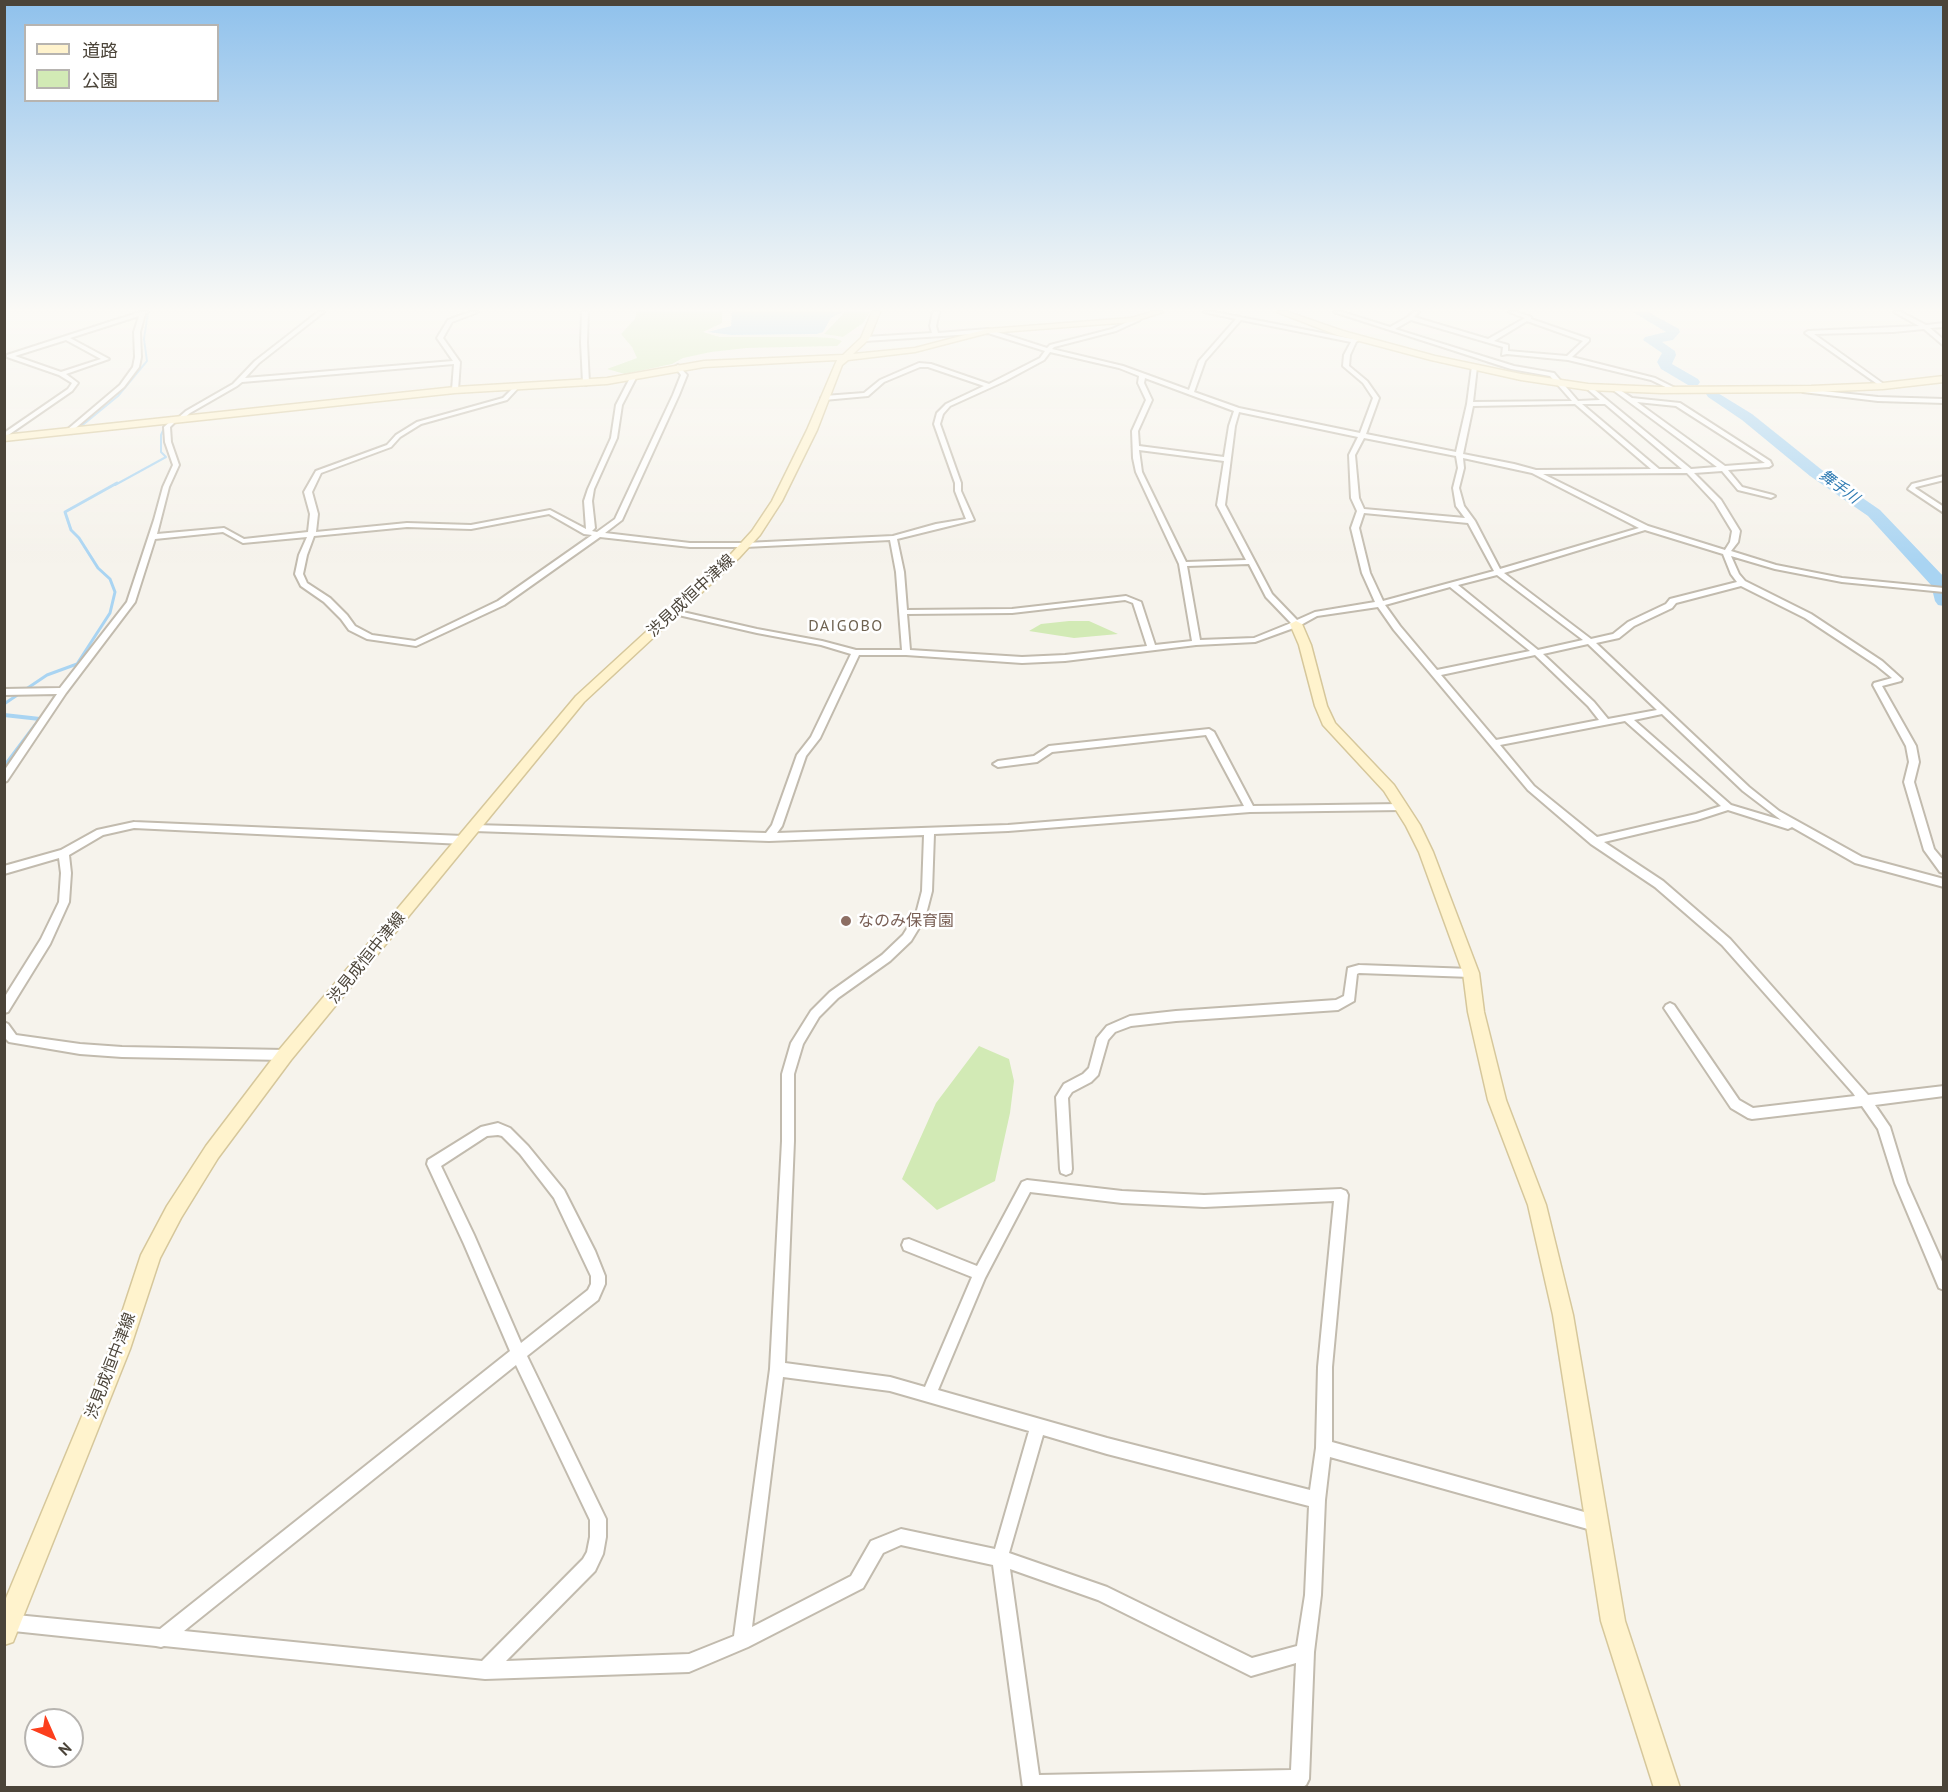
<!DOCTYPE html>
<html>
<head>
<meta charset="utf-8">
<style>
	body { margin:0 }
	#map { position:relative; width:1948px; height:1792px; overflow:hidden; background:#f6f3ec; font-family:"PT Sans","Noto Sans JP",sans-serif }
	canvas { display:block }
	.frame { position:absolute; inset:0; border:6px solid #4b4439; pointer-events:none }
	.legend { position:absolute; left:24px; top:24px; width:195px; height:78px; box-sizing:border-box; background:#fff; border:2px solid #b7b4b0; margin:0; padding:8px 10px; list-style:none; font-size:18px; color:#4b4439 }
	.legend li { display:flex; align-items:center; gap:12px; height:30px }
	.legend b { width:30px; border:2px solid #b7b4b0 }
	.north { position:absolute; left:24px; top:1708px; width:60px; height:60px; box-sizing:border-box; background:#fff; border:2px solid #b7b4b0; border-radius:50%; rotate:135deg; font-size:16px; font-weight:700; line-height:24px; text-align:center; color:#4b4439 }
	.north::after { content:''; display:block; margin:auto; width:21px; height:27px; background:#fc3f1d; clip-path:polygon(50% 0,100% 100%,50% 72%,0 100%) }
</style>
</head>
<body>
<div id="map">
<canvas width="1948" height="1792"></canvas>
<div class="frame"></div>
<ul class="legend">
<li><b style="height:8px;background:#fff3cd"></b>道路</li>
<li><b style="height:16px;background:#d2eab5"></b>公園</li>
</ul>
<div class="north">N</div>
</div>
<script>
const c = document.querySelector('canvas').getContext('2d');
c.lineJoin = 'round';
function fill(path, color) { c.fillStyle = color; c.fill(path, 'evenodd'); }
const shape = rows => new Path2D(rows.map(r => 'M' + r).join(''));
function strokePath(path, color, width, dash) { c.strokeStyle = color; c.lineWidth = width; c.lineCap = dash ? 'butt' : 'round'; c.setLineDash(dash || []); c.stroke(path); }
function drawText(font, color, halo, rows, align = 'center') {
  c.font = font + ' "PT Sans","Noto Sans JP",sans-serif'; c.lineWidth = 5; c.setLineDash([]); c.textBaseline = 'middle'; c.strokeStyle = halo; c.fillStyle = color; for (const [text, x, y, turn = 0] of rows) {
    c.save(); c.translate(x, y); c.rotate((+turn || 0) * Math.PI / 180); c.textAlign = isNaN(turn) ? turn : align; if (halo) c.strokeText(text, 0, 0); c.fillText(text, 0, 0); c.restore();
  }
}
fill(shape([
	[637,312,722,312,722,323,703,332,720,337,813,337,833,338,842,341,837,346,747,348,711,352,683,358,672,364,625,374,607,369,637,358,632,347,621,334,635,319],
	[845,312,870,312,863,323,843,337,824,334],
	[1069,621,1089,621,1118,634,1074,638,1029,631,1041,624],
	[979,1046,1009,1059,1014,1081,1010,1113,995,1181,937,1210,902,1179,936,1103]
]), '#d2eab5');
fill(shape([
	[732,312,842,312,831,318,823,332,817,334,731,335,708,332,731,326]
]), '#a9d4f2');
strokePath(shape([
	[79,428,118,396,147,361,144,339,148,312],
	[115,485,166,457,161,452,161,435,166,424]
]), '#a9d4f2', 2);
strokePath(shape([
	[4,704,47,675,77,664,110,613,115,592,110,579,98,568,79,538,71,530,65,512,117,483]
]), '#a9d4f2', 3);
strokePath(shape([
	[4,715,40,719,4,767]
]), '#a9d4f2', 4);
fill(shape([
	[1633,312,1648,312,1679,329,1680,332,1673,340,1662,342,1675,351,1676,355,1672,364,1698,379,1700,382,1698,385,1688,385,1661,369,1657,362,1662,353,1643,340,1645,337,1666,332,1633,312],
	[1713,390,1752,414,1822,470,1880,510,1944,577,1944,606,1938,605,1935,601,1931,585,1868,516,1810,476,1742,420,1708,397,1706,394,1708,391,1713,390]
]), '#a9d4f2');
const street = shape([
	[140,312,148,312,145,314,140,332,141,357,139,367,124,387,72,431,68,431,68,429,120,385,133,367,135,357,134,332,139,316,70,338,109,359,66,374,78,383,72,391,4,438,4,433,68,389,72,383,59,375,7,357,7,355,140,312],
	[66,340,101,359,61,372,15,356,66,340],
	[318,312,324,312,259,363,245,378,453,361,437,338,448,320,470,312,478,312,452,322,443,338,460,362,458,390,455,392,452,390,454,364,242,382,237,386,190,413,182,420,178,420,178,418,186,411,233,384,255,361,318,312],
	[582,312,588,312,587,342,589,383,586,385,583,383,581,342,582,312],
	[933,312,939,312,936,326,938,333,988,329,1047,348,1050,345,1112,329,1136,318,1140,318,1140,320,1116,331,1054,347,1052,349,1123,366,1189,390,1199,361,1236,319,1204,312,1214,312,1353,339,1361,337,1362,338,1356,342,1350,355,1349,366,1367,381,1379,398,1366,434,1456,452,1467,404,1472,366,1477,367,1473,402,1572,401,1550,376,1511,369,1334,312,1342,312,1390,327,1408,317,1413,312,1419,312,1414,317,1488,339,1525,318,1509,312,1517,312,1531,317,1531,319,1589,339,1589,341,1572,357,1655,378,1681,391,1676,392,1651,380,1568,360,1507,354,1502,355,1503,347,1411,320,1395,329,1514,366,1554,373,1578,401,1600,400,1585,387,1590,386,1691,469,1717,467,1613,390,1613,388,1617,388,1632,398,1680,403,1770,461,1772,465,1769,467,1728,470,1742,487,1773,495,1775,496,1771,498,1738,490,1722,471,1694,473,1721,500,1740,531,1738,542,1731,551,1776,565,1842,578,1944,588,1944,592,1842,582,1775,569,1731,556,1739,574,1745,581,1811,614,1882,661,1902,679,1901,681,1882,686,1916,746,1919,762,1914,782,1934,849,1944,861,1944,873,1940,872,1924,850,1904,782,1909,762,1906,746,1873,685,1874,683,1892,678,1876,665,1805,618,1741,586,1676,603,1672,608,1634,626,1619,638,1596,643,1749,787,1779,811,1862,857,1944,879,1944,887,1855,863,1792,827,1788,829,1728,810,1697,820,1604,842,1663,881,1730,939,1868,1095,1944,1086,1944,1096,1875,1105,1890,1127,1907,1183,1944,1266,1944,1290,1939,1288,1895,1183,1878,1129,1862,1106,1752,1119,1748,1118,1731,1108,1664,1008,1666,1005,1670,1003,1674,1005,1739,1100,1753,1108,1855,1096,1853,1093,1722,945,1655,887,1591,844,1528,790,1394,630,1378,607,1317,616,1299,626,1255,642,1196,645,1065,661,1022,663,906,655,859,655,820,738,806,756,782,826,777,833,1008,825,1244,806,1206,735,1052,752,1037,762,998,767,993,764,998,761,1034,756,1049,746,1209,729,1214,732,1253,806,1402,804,1407,807,1402,810,1250,812,1008,831,934,834,932,891,925,918,911,941,890,961,838,998,819,1017,803,1044,794,1074,794,1141,785,1363,890,1377,925,1387,972,1277,904,1250,902,1245,904,1240,909,1239,977,1266,1022,1182,1027,1180,1122,1191,1204,1195,1341,1189,1346,1191,1348,1195,1332,1367,1332,1442,1595,1515,1601,1517,1603,1523,1601,1529,1595,1531,1330,1457,1325,1500,1321,1595,1314,1652,1309,1779,1306,1785,1301,1788,1023,1788,993,1565,901,1545,883,1553,863,1588,748,1647,689,1672,485,1679,164,1646,161,1647,156,1646,4,1630,4,1614,6,1614,160,1629,510,1351,464,1244,427,1164,428,1160,481,1127,498,1123,510,1128,528,1146,564,1190,595,1251,605,1276,605,1284,598,1300,527,1356,606,1519,606,1537,603,1554,595,1571,506,1661,689,1654,734,1636,770,1369,782,1141,782,1074,791,1043,811,1011,830,992,882,955,903,935,916,914,922,891,924,835,769,841,474,831,469,828,474,825,766,833,772,825,797,755,811,737,851,654,821,645,757,633,674,614,670,612,674,610,757,629,822,641,856,650,902,650,896,572,890,540,745,547,690,547,600,537,504,605,416,646,367,639,349,630,341,619,324,602,301,586,295,574,299,555,307,537,243,543,223,532,155,539,135,602,66,693,7,781,4,782,4,771,57,694,4,695,4,689,60,688,127,602,154,520,163,487,173,465,165,442,164,427,173,419,176,421,170,427,171,442,179,465,169,487,157,534,224,528,244,539,308,532,310,514,304,492,316,471,387,445,396,435,417,422,503,398,517,384,520,386,507,400,421,424,400,437,391,447,321,473,312,492,318,514,316,532,407,523,471,525,550,510,586,529,584,501,588,489,611,438,616,405,631,376,634,374,637,376,622,405,617,438,594,489,592,501,595,528,592,531,597,532,615,519,673,395,681,375,675,367,678,365,687,375,679,395,622,520,605,533,690,543,745,543,893,536,936,524,966,519,955,491,955,483,934,424,937,413,946,404,984,386,928,367,920,367,884,382,868,396,824,400,821,398,824,396,864,393,880,380,919,363,931,364,989,384,1040,358,1045,351,988,333,865,341,862,339,865,337,932,333,930,326,933,312],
	[1241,320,1351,342,1344,355,1343,366,1363,383,1373,398,1360,433,1239,408,1194,392,1205,361,1241,320],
	[1527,321,1583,341,1567,356,1508,351,1508,345,1494,341,1527,321],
	[1050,352,1119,368,1139,376,1138,383,1146,400,1132,431,1133,458,1136,472,1179,564,1192,641,1155,645,1141,602,1126,596,1012,609,907,610,904,572,897,539,974,520,961,491,961,483,940,424,943,414,950,406,1005,381,1044,360,1050,352],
	[1145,378,1234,411,1229,426,1224,457,1139,446,1138,431,1152,400,1144,383,1145,378],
	[1637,402,1676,406,1765,463,1725,466,1637,402],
	[1575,404,1651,469,1536,470,1514,464,1463,454,1473,406,1575,404],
	[1582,404,1605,404,1682,469,1659,469,1582,404],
	[1239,412,1358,437,1349,455,1351,498,1357,511,1351,528,1362,573,1375,602,1315,612,1297,620,1272,594,1225,505,1235,426,1239,412],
	[1364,438,1456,456,1458,468,1453,488,1456,506,1465,518,1364,509,1359,498,1355,455,1364,438],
	[1139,450,1224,461,1217,505,1246,560,1186,562,1142,472,1139,450],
	[1463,458,1532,473,1639,528,1500,569,1475,521,1464,506,1459,488,1464,468,1463,458],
	[1687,473,1715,503,1732,531,1730,542,1725,550,1648,526,1543,474,1687,473],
	[1364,513,1468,523,1494,571,1383,601,1370,573,1359,528,1364,513],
	[549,514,584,534,592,535,498,601,415,641,372,635,355,626,347,615,330,598,307,583,303,574,307,555,314,536,407,527,471,529,549,514],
	[1645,530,1723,554,1731,574,1737,582,1670,599,1666,604,1628,622,1613,634,1591,639,1504,573,1645,530],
	[1249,564,1266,597,1291,623,1254,638,1200,640,1187,566,1249,564],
	[1497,575,1583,640,1538,650,1458,585,1497,575],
	[1450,587,1530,651,1437,670,1400,626,1385,605,1450,587],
	[1125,600,1133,603,1147,646,1065,655,1022,657,910,650,907,614,1012,613,1125,600],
	[1588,644,1657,710,1608,719,1594,702,1543,654,1588,644],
	[1535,655,1588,706,1599,720,1496,740,1441,675,1535,655],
	[1662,714,1743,791,1781,820,1731,805,1634,720,1662,714],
	[1625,721,1721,806,1696,814,1597,837,1534,786,1500,745,1625,721],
	[498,1135,502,1136,520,1154,554,1198,591,1276,591,1284,588,1290,521,1343,474,1235,441,1166,487,1136,498,1135],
	[1030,1192,1122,1203,1204,1207,1334,1201,1318,1367,1316,1448,1310,1490,1107,1438,938,1390,985,1278,1030,1192],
	[516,1365,590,1520,590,1537,587,1552,583,1559,482,1661,184,1631,516,1365],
	[783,1377,890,1391,1029,1431,995,1549,901,1529,871,1541,851,1576,752,1627,783,1377],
	[1043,1435,1107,1454,1309,1506,1305,1595,1297,1646,1252,1658,1107,1587,1009,1553,1043,1435],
	[1010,1569,1098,1600,1251,1676,1296,1663,1291,1770,1039,1775,1010,1569],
	[1894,312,1901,312,1926,325,1944,323,1944,327,1930,328,1944,340,1944,346,1924,329,1893,332,1814,334,1885,385,1886,386,1883,388,1805,333,1808,331,1919,326,1894,312],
	[1805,389,1878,397,1944,399,1944,403,1878,401,1803,392,1802,391,1805,389],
	[1944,476,1944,480,1916,487,1915,488,1944,507,1944,513,1908,489,1912,484,1944,476],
	[134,822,463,836,468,840,463,844,134,828,103,835,69,855,71,873,69,902,50,944,8,1012,4,1013,4,998,41,939,59,902,61,873,59,858,4,874,4,866,61,850,97,830,134,822],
	[1359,965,1471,969,1475,970,1477,973,1475,976,1471,977,1359,973,1357,974,1354,1001,1338,1010,1176,1021,1131,1026,1115,1032,1108,1040,1098,1075,1091,1082,1072,1092,1068,1098,1072,1169,1071,1173,1066,1175,1061,1173,1060,1169,1056,1097,1064,1084,1083,1074,1089,1068,1097,1038,1107,1026,1130,1016,1176,1011,1336,1000,1344,996,1348,968,1359,965],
	[4,1022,8,1024,16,1035,80,1044,122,1047,285,1050,289,1051,291,1055,289,1059,285,1060,122,1057,80,1054,9,1042,4,1037,4,1022]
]);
const secondary = shape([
	[872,312,880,312,869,339,853,354,915,348,988,329,1131,318,1151,312,1163,312,1132,322,988,333,915,352,848,360,842,365,817,430,782,501,760,535,739,558,584,702,291,1060,218,1158,181,1218,160,1258,130,1349,13,1642,4,1645,4,1603,110,1349,141,1255,167,1206,206,1146,279,1050,576,696,731,554,752,531,772,501,807,430,837,360,704,367,607,384,455,393,4,441,4,435,455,387,607,378,704,361,843,355,861,338,872,312],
	[1277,312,1288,312,1343,331,1435,356,1521,374,1588,384,1661,387,1811,386,1883,383,1944,376,1944,382,1883,389,1811,392,1661,393,1588,390,1521,380,1431,360,1337,335,1277,312],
	[1296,621,1302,624,1311,645,1327,706,1335,723,1394,785,1420,825,1433,852,1479,973,1484,1012,1506,1100,1546,1205,1573,1315,1625,1621,1680,1788,1654,1788,1601,1621,1553,1315,1528,1205,1488,1100,1468,1012,1463,973,1419,852,1406,826,1384,791,1323,725,1315,706,1299,645,1290,624,1296,621]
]);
strokePath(street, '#c2bbae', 4);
strokePath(secondary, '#d6c79b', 3);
fill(street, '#fff');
fill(secondary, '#fff3cd');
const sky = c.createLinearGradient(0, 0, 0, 563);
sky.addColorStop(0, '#8fc1ec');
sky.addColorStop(0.55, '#fbfaf6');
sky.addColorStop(1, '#fbfaf600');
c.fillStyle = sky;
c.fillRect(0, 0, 1948, 563);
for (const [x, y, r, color] of [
	[846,921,6,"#8d6e63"]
]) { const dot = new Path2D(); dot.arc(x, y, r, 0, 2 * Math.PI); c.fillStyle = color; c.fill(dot); strokePath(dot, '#fff', 2); }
drawText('italic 15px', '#2e7ab2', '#fff', [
	["舞手川",1839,487,37]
]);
drawText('16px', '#4b4439', '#fff', [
	["渋見成恒中津線",691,596,-43],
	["渋見成恒中津線",367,958,-51],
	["渋見成恒中津線",111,1366,-69]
]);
c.letterSpacing = '1.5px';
drawText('16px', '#6e6250', '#fff', [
	["DAIGOBO",846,626]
]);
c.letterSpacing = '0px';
drawText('16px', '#785e54', '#fff', [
	["なのみ保育園",858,921]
], 'left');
</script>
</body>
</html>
